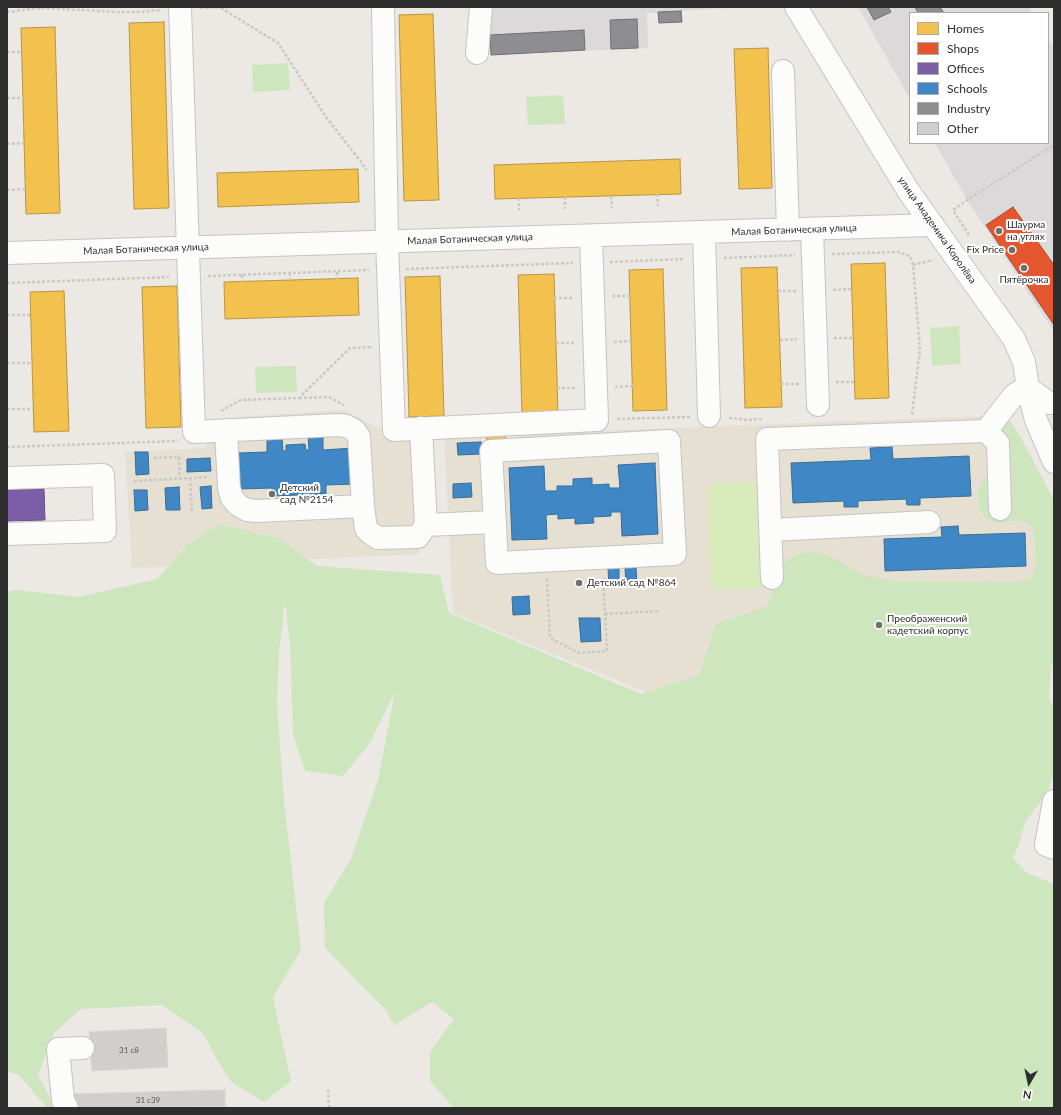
<!DOCTYPE html>
<html>
<head>
<meta charset="utf-8">
<style>
	body { margin:0 }
	#map { position:relative; width:1061px; height:1115px; overflow:hidden; background:#ece8e4; font-family:Lato,sans-serif }
	canvas { display:block }
	.frame { position:absolute; inset:0; border:8px solid #2e2e2e; pointer-events:none }
	.legend { position:absolute; left:909px; top:12px; width:140px; height:132px; box-sizing:border-box; background:#fff; border:1px solid #ababab; margin:0; padding:5px 7px; list-style:none; font-size:12px; color:#2e2e2e }
	.legend li { display:flex; align-items:center; gap:8px; height:20px }
	.legend b { width:20px; border:1px solid #ababab }
	.north { position:absolute; left:1009px; top:1063px; width:40px; height:40px; -webkit-text-stroke:3px #fff; paint-order:stroke; rotate:189deg; font-size:11px; font-weight:700; line-height:16px; text-align:center; color:#2e2e2e }
	.north::after { content:''; display:block; margin:auto; width:14px; height:18px; background:#2e2e2e; clip-path:polygon(50% 0,100% 100%,50% 72%,0 100%) }
</style>
</head>
<body>
<div id="map">
<canvas width="1061" height="1115"></canvas>
<div class="frame"></div>
<ul class="legend">
<li><b style="height:11px;background:#f2c14e"></b>Homes</li>
<li><b style="height:11px;background:#e4572e"></b>Shops</li>
<li><b style="height:11px;background:#7b5ea7"></b>Offices</li>
<li><b style="height:11px;background:#3f88c5"></b>Schools</li>
<li><b style="height:11px;background:#8d8d92"></b>Industry</li>
<li><b style="height:11px;background:#d1cecb"></b>Other</li>
</ul>
<div class="north">N</div>
</div>
<script>
const c = document.querySelector('canvas').getContext('2d');
c.lineJoin = 'round';
function fill(path, color) { c.fillStyle = color; c.fill(path, 'evenodd'); }
const shape = rows => new Path2D(rows.map(r => 'M' + r).join(''));
function strokePath(path, color, width, dash) { c.strokeStyle = color; c.lineWidth = width; c.lineCap = dash ? 'butt' : 'round'; c.setLineDash(dash || []); c.stroke(path); }
function drawText(font, color, halo, rows, align = 'center') {
  c.font = font + ' Lato,sans-serif'; c.lineWidth = 4; c.setLineDash([]); c.textBaseline = 'middle'; c.strokeStyle = halo; c.fillStyle = color; for (const [text, x, y, turn = 0] of rows) {
    c.save(); c.translate(x, y); c.rotate((+turn || 0) * Math.PI / 180); c.textAlign = isNaN(turn) ? turn : align; if (halo) c.strokeText(text, 0, 0); c.fillText(text, 0, 0); c.restore();
  }
}
fill(shape([
	[492,7,729,7,726,8,682,11,682,22,659,23,658,13,647,13,648,48,491,55,490,35],
	[858,7,1029,7,1032,13,910,13,910,99],
	[1048,39,1054,49,1054,332,967,200,935,143,1048,143]
]), '#dcd9db');
fill(shape([
	[344,410,399,438,413,438,419,554,132,568,125,452,206,448,210,431,235,417],
	[985,416,1054,517,1009,841,453,613,444,436,483,435,483,448,518,446,517,434]
]), '#e6e0d3');
fill(shape([
	[288,63,290,90,253,92,252,65],
	[563,95,565,124,528,125,526,97],
	[959,326,961,364,932,366,930,328],
	[296,366,297,392,256,393,255,367],
	[988,409,1001,410,1006,414,1020,436,1054,500,1054,660,1051,668,1049,699,1054,707,1054,772,1048,792,1025,822,1019,845,1013,858,1027,873,1054,884,1054,1108,454,1108,430,1081,430,1052,454,1019,432,1002,394,1025,385,1009,325,948,324,903,351,859,378,780,395,692,370,743,343,776,305,771,293,734,290,644,285,602,279,651,277,704,284,801,301,950,273,997,291,1081,264,1102,231,1082,217,1060,203,1033,162,1005,81,1009,54,1033,38,1075,56,1108,47,1108,19,1075,7,1071,7,592,16,590,79,597,157,579,187,545,220,524,280,539,317,566,440,575,449,613,641,694,699,675,716,624,767,606,772,594,778,571,786,561,797,554,809,552,821,553,833,558,866,576,892,581,1018,582,1030,578,1036,567,1036,555,1033,528,1023,521,1012,521,1000,523,989,521,981,513,977,492,994,463,984,420,984,413]
]), '#cee6be');
fill(shape([
	[751,482,758,485,760,491,764,576,763,584,756,588,721,589,713,587,711,580,707,493,709,486,716,483]
]), '#d9eabb');
const homes = shape([
	[433,14,439,200,404,201,399,15,433,14],
	[164,22,169,208,134,209,129,23,164,22],
	[55,27,60,213,26,214,21,28,55,27],
	[768,48,772,188,739,189,734,49,768,48],
	[680,159,681,194,495,199,494,165,680,159],
	[358,169,359,202,218,207,217,173,358,169],
	[885,263,889,398,855,399,851,264,885,263],
	[777,267,782,407,745,408,741,268,777,267],
	[663,269,667,410,633,411,629,270,663,269],
	[554,274,558,414,522,415,518,275,554,274],
	[440,276,444,416,409,417,405,277,440,276],
	[358,278,359,315,225,319,224,282,358,278],
	[177,286,181,427,146,428,142,287,177,286],
	[64,291,69,431,34,432,30,292,64,291],
	[505,430,506,444,487,445,486,431,505,430]
]);
fill(homes, '#f2c14e');
strokePath(homes, '#b79544', 1);
const shops = shape([
	[1013,207,1054,265,1054,325,986,225,1013,207]
]);
fill(shops, '#e4572e');
strokePath(shops, '#ad4b2e', 1);
const offices = shape([
	[44,489,45,520,7,521,7,490,44,489]
]);
fill(offices, '#7b5ea7');
strokePath(offices, '#645083', 1);
const schools = shape([
	[323,435,323,450,353,448,354,484,326,485,326,494,272,496,272,488,240,489,239,453,267,452,267,438,282,438,283,451,286,451,286,445,305,444,306,450,309,450,308,436,323,435],
	[481,442,481,454,458,455,457,443,481,442],
	[892,447,893,459,969,456,971,496,920,498,920,505,907,505,906,499,858,501,858,507,844,507,844,501,793,503,791,463,871,460,870,448,892,447],
	[135,452,148,452,149,474,136,475,135,452],
	[210,458,211,471,187,472,187,459,210,458],
	[655,463,658,534,622,536,621,512,611,512,611,516,593,517,594,523,575,524,575,518,558,519,558,514,546,515,547,539,512,540,509,468,544,466,545,491,557,491,557,486,573,486,573,479,592,478,592,485,609,484,609,488,620,488,618,465,655,463],
	[471,483,472,497,453,498,453,484,471,483],
	[211,486,212,508,202,509,200,487,211,486],
	[179,487,180,510,166,510,165,488,179,487],
	[134,490,147,490,148,510,135,511,134,490],
	[958,526,959,535,1025,533,1026,566,885,571,884,539,942,537,941,527,958,526],
	[619,567,619,585,609,585,608,568,619,567],
	[625,567,636,567,637,585,626,585,625,567],
	[529,596,530,614,513,615,512,597,529,596],
	[579,618,600,618,601,641,581,642,579,618]
]);
fill(schools, '#3f88c5');
strokePath(schools, '#3a6d98', 1);
const industry = shape([
	[867,7,888,7,891,12,874,20,867,7],
	[915,7,940,7,944,13,918,13,915,7],
	[681,11,682,22,659,23,658,12,681,11],
	[637,19,638,48,611,49,610,20,637,19],
	[584,30,585,50,491,55,490,35,584,30]
]);
fill(industry, '#8d8d92');
strokePath(industry, '#707074', 1);
const building = shape([
	[166,1028,168,1067,92,1071,89,1032,166,1028],
	[225,1090,225,1106,72,1108,71,1094,225,1090]
]);
fill(building, '#d1cecb');
strokePath(building, '#d7d4d0', 1);
const minor = shape([
	[180,7,194,432,338,425,346,426,354,430,359,437,363,506,257,511,247,510,238,505,232,498,229,488,226,430],
	[383,7,387,241,394,430,597,420,591,236],
	[796,7,909,192,1014,339,1024,362,1028,388,1036,420,1054,462],
	[477,53,481,7],
	[783,71,788,230],
	[812,229,818,405],
	[704,232,709,416],
	[7,253,933,225],
	[986,431,998,443,1000,509],
	[669,441,675,554,497,563,491,451,669,441],
	[7,478,103,475,105,531,7,534],
	[363,506,366,529,372,534,378,538,418,537,426,525,421,428],
	[426,525,494,522],
	[771,530,929,522],
	[772,578,767,439,986,431,1014,395,1022,390,1028,388,1049,403,1054,403],
	[1054,801,1046,845,1054,848],
	[67,1108,63,1100,58,1049,83,1048]
]);
strokePath(minor, '#c5c4c5', 24);
strokePath(shape([
	[200,8,231,7],
	[221,8,278,43,326,117,362,163,366,170],
	[7,12,40,8,119,12,138,12,161,10],
	[7,52,22,52],
	[7,98,23,98],
	[7,144,24,143],
	[7,190,26,189],
	[657,194,658,206],
	[611,196,612,208],
	[565,197,565,209],
	[519,198,519,210],
	[969,235,953,210,967,200,1054,145],
	[832,254,898,252,910,256,913,265,920,350,912,414],
	[724,258,795,255],
	[610,262,685,259],
	[913,265,933,260],
	[406,269,573,263],
	[337,272,338,279],
	[290,273,290,280],
	[242,275,242,282],
	[208,276,369,270],
	[7,283,169,277],
	[833,290,852,289],
	[778,291,796,291],
	[612,296,630,296],
	[554,298,573,298],
	[7,315,30,315],
	[834,338,854,338],
	[780,340,797,339],
	[614,342,631,341],
	[556,343,575,343],
	[7,363,32,363],
	[836,382,855,382],
	[781,384,799,384],
	[615,387,633,386],
	[557,388,576,388],
	[299,398,329,397,344,405],
	[7,409,33,409],
	[221,411,241,400,299,398,350,348,373,347],
	[729,418,748,420,762,419],
	[617,419,690,417],
	[7,447,178,441],
	[154,458,179,457,180,479],
	[190,478,192,512],
	[134,481,210,477],
	[547,579,550,638,579,653,607,651,603,576],
	[605,614,660,611],
	[328,1090,329,1108]
]), '#c9c9c8', 2.5, [3, 2]);
strokePath(minor, '#fcfcfb', 22);
for (const [x, y, r, color] of [
	[999,231,4,"#706f6e"],
	[1012,250,4,"#706f6e"],
	[1024,268,4,"#706f6e"],
	[272,494,4,"#706f6e"],
	[579,583,4,"#706f6e"],
	[879,625,4,"#706f6e"]
]) { const dot = new Path2D(); dot.arc(x, y, r, 0, 2 * Math.PI); c.fillStyle = color; c.fill(dot); strokePath(dot, '#fff', 1.5); }
drawText('8px', '#585857', null, [
	["31 с8",129,1050],
	["31 с39",148,1100]
]);
drawText('10px', '#2e2e2e', '#fff', [
	["Шаурма",1007,225],
	["на углях",1007,237],
	["Fix Price",1004,250,"right"],
	["Пятёрочка",1024,280,"center"],
	["Детский",280,488],
	["сад №2154",280,500],
	["Детский сад №864",587,583],
	["Преображенский",887,619],
	["кадетский корпус",887,631]
], 'left');
drawText('10px', '#2e2e2e', '#fff', [
	["Малая Ботаническая улица",794,230,-2],
	["улица Академика Королёва",937,230,55],
	["Малая Ботаническая улица",470,239,-2],
	["Малая Ботаническая улица",146,249,-2]
]);
</script>
</body>
</html>
